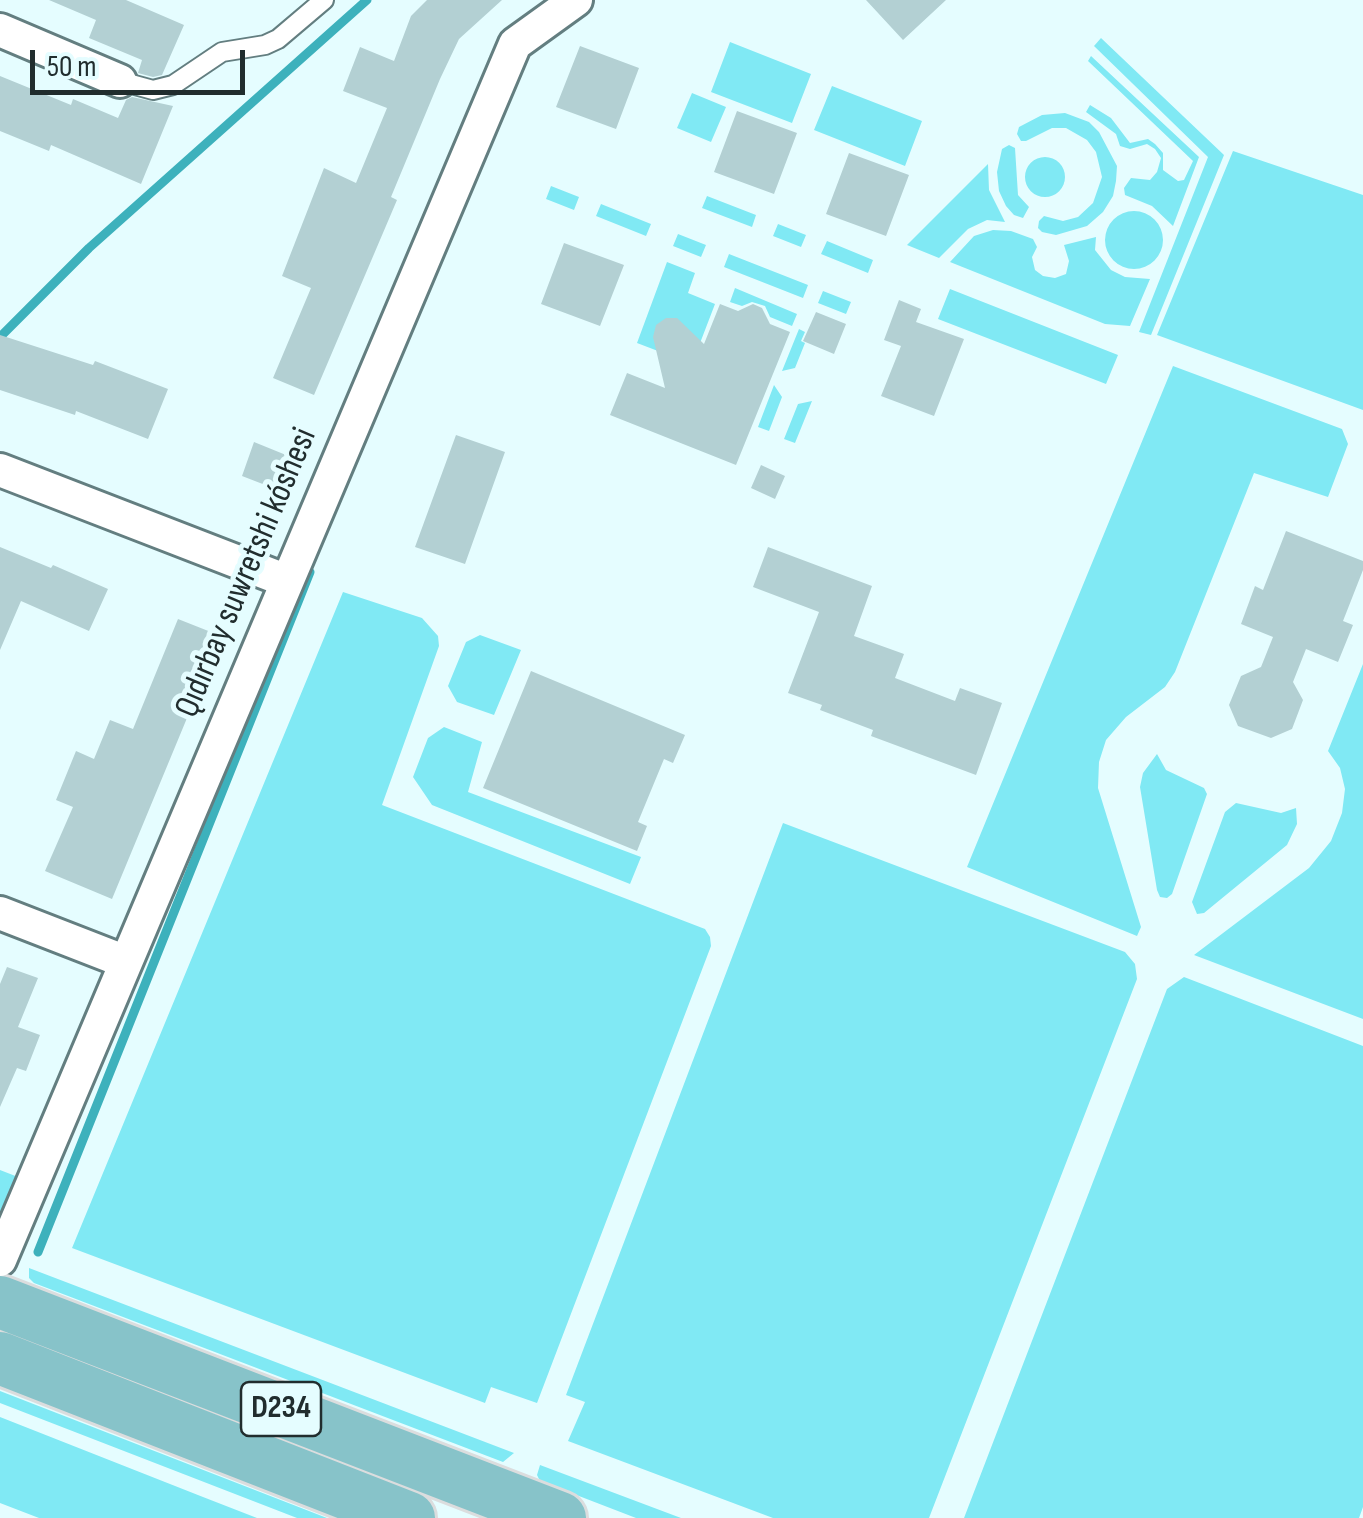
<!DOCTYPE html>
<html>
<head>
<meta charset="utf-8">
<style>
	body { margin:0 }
	#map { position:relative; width:1363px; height:1518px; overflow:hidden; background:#e5fdff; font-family:"Sofia Sans Condensed",sans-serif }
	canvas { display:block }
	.scale { position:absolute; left:30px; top:50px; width:215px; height:45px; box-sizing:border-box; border:5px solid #212d2e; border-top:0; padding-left:12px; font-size:30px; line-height:35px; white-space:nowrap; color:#212d2e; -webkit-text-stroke:8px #e5fdff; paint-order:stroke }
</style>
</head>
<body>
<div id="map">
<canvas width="1363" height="1518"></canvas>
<div class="scale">50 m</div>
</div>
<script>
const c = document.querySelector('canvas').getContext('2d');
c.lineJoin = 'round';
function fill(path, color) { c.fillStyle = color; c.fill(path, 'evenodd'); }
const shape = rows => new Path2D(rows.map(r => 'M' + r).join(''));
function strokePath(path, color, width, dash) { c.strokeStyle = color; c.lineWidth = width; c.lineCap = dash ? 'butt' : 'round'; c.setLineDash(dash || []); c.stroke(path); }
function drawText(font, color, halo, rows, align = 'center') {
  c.font = font + ' "Sofia Sans Condensed",sans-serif'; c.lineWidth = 10; c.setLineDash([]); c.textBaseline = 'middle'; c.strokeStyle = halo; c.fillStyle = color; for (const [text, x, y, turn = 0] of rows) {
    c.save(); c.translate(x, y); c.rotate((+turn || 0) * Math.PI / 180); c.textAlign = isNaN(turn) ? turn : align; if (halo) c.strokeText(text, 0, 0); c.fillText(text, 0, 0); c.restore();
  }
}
fill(shape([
	[1101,38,1224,155,1151,335,1139,332,1208,157,1094,46],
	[730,42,811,74,792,123,711,92],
	[1091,56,1199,157,1173,226,1152,206,1125,195,1124,188,1131,178,1150,180,1157,172,1161,158,1155,149,1147,144,1130,149,1120,146,1116,134,1086,112,1090,105,1111,118,1130,143,1148,139,1155,144,1163,153,1163,170,1178,181,1184,180,1193,161,1088,61],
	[832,86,922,121,905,166,814,130],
	[692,93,726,107,711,142,677,128],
	[1065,113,1089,122,1099,132,1117,166,1116,181,1113,196,1103,212,1087,226,1056,235,1042,232,1038,228,1039,221,1044,216,1063,221,1078,217,1093,203,1102,177,1096,152,1087,140,1066,128,1052,128,1026,141,1021,141,1017,134,1019,127,1042,115],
	[1009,145,1015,148,1018,195,1029,207,1023,218,1014,215,1006,206,999,191,997,172,1002,149],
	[1233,151,1363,195,1363,410,1157,335],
	'1025 177a20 20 0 1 1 40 0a20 20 0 1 1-40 0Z',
	[988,164,989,190,1005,222,987,220,968,229,939,258,907,245],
	[551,186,579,197,574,210,546,199],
	[707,196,756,215,752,227,702,208],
	[601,204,651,224,646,236,596,216],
	'1105 240a29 29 0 1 1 58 0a29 29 0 1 1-58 0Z',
	[778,224,806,235,801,247,773,236],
	[993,230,1011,231,1033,239,1037,247,1032,257,1035,270,1043,276,1055,278,1066,274,1069,261,1064,245,1096,237,1095,250,1111,270,1125,277,1150,279,1130,326,1105,324,950,262,974,236],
	[678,234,706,245,701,257,673,246],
	[827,241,873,260,868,273,821,254],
	[729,254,808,285,803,298,724,267],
	[667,262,695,273,688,293,715,304,692,364,637,343],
	[735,288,797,314,792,326,770,317,765,306,752,302,742,306,730,302],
	[950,289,1118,355,1106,384,938,319],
	[823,291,851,302,846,314,818,303],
	[799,329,805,332,801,341,805,343,795,368,782,371],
	[1173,366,1342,429,1348,444,1328,497,1254,473,1175,672,1165,687,1126,717,1106,740,1099,762,1098,788,1141,927,1137,936,967,867],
	[774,385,782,397,769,431,758,427],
	[812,401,795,443,784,439,798,404],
	[343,592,422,618,438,636,439,646,382,805,705,929,710,937,711,946,537,1403,491,1387,485,1403,72,1248],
	[480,635,521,650,494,715,457,702,448,686,466,642],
	[1363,664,1363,1019,1194,955,1309,868,1331,841,1342,813,1345,789,1340,768,1328,751],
	[444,727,482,742,468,792,641,857,630,884,432,805,413,777,428,738],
	[1157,754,1166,770,1204,788,1207,794,1172,894,1167,898,1160,897,1157,890,1140,787,1143,773],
	[1236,803,1281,813,1296,808,1297,824,1287,845,1204,913,1197,914,1192,902,1225,812],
	[783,823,1125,952,1135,964,1137,979,929,1518,773,1518,568,1441,585,1402,566,1395],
	[1184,977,1363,1046,1363,1507,1359,1518,964,1518,1167,989],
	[0,1170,18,1177,0,1217],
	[29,1268,514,1453,503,1462,34,1283,29,1278],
	[0,1391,327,1518,297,1518,0,1403],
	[0,1417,203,1497,257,1518,39,1518,0,1503],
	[540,1465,681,1518,636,1518,540,1481,537,1475]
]), '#80e9f4');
strokePath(shape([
	[0,337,89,248,367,0],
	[38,1252,310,572]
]), '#3db1bc', 9);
fill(shape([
	[49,0,126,0,184,25,162,75,153,77,138,73,142,60,89,38,96,20],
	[427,0,502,0,459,39,440,79,391,197,397,200,314,395,273,378,311,288,282,276,324,168,356,183,387,108,343,91,360,47,394,61,411,16],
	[866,0,946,0,903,40],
	[580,46,639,68,616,129,556,107],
	[0,76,71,105,73,99,118,118,126,100,132,97,173,106,141,184,51,145,49,151,0,131],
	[737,111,797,133,774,194,714,172],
	[849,153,909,175,886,236,826,214],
	[564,243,624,265,600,326,541,304],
	[899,300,921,309,916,322,964,339,934,416,881,396,901,346,884,340],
	[720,304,738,311,753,304,762,308,770,324,790,332,736,465,610,415,627,373,665,388,653,337,656,325,666,318,677,318,704,344],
	[816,312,846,324,834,354,803,341],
	[0,335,93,365,95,361,168,389,148,439,76,411,75,415,0,390],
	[456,435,505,452,465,564,415,547],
	[254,442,286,455,273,488,242,476],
	[761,465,785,476,775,499,751,488],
	[1286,531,1363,561,1363,570,1343,621,1353,625,1338,662,1306,649,1293,682,1303,700,1292,729,1271,738,1238,726,1229,705,1241,676,1261,667,1273,637,1241,624,1255,586,1263,590],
	[0,547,51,568,53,565,108,589,89,631,21,601,0,650],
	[768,547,872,586,854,636,904,654,895,678,955,701,960,688,1002,703,976,775,871,736,873,730,820,710,822,705,788,693,819,612,753,587],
	[178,619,221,636,112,899,45,871,73,807,56,800,76,751,94,759,110,720,133,729],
	[531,671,685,735,673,763,664,759,638,822,647,826,637,851,483,788],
	[7,967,38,978,18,1027,40,1035,26,1071,17,1068,0,1107,0,984]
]), '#b3d0d3');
const service = shape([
	[120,81,153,90,173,85,222,52,265,45,278,39,324,0]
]);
const minor = shape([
	[0,30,120,81],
	[0,470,287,581],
	[0,913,126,962],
	[0,1260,515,44,576,0]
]);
const primary = shape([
	[0,1302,560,1518],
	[0,1358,409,1518]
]);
strokePath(service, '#637e80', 22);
strokePath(minor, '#637e80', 38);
strokePath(primary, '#dbddde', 58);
strokePath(service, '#fff', 18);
strokePath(minor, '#fff', 32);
strokePath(primary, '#87c3c9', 52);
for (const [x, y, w] of [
	[281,1409,80]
]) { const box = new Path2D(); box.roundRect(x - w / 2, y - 27, w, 54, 8); c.fillStyle = '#e5fdff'; c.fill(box); strokePath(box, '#212d2e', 2.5); }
drawText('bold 32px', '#212d2e', null, [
	["D234",281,1409]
]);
drawText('35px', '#212d2e', '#e5fdff', [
	["Qıdırbay suwretshi kóshesi",247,573,-67]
]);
</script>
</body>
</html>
